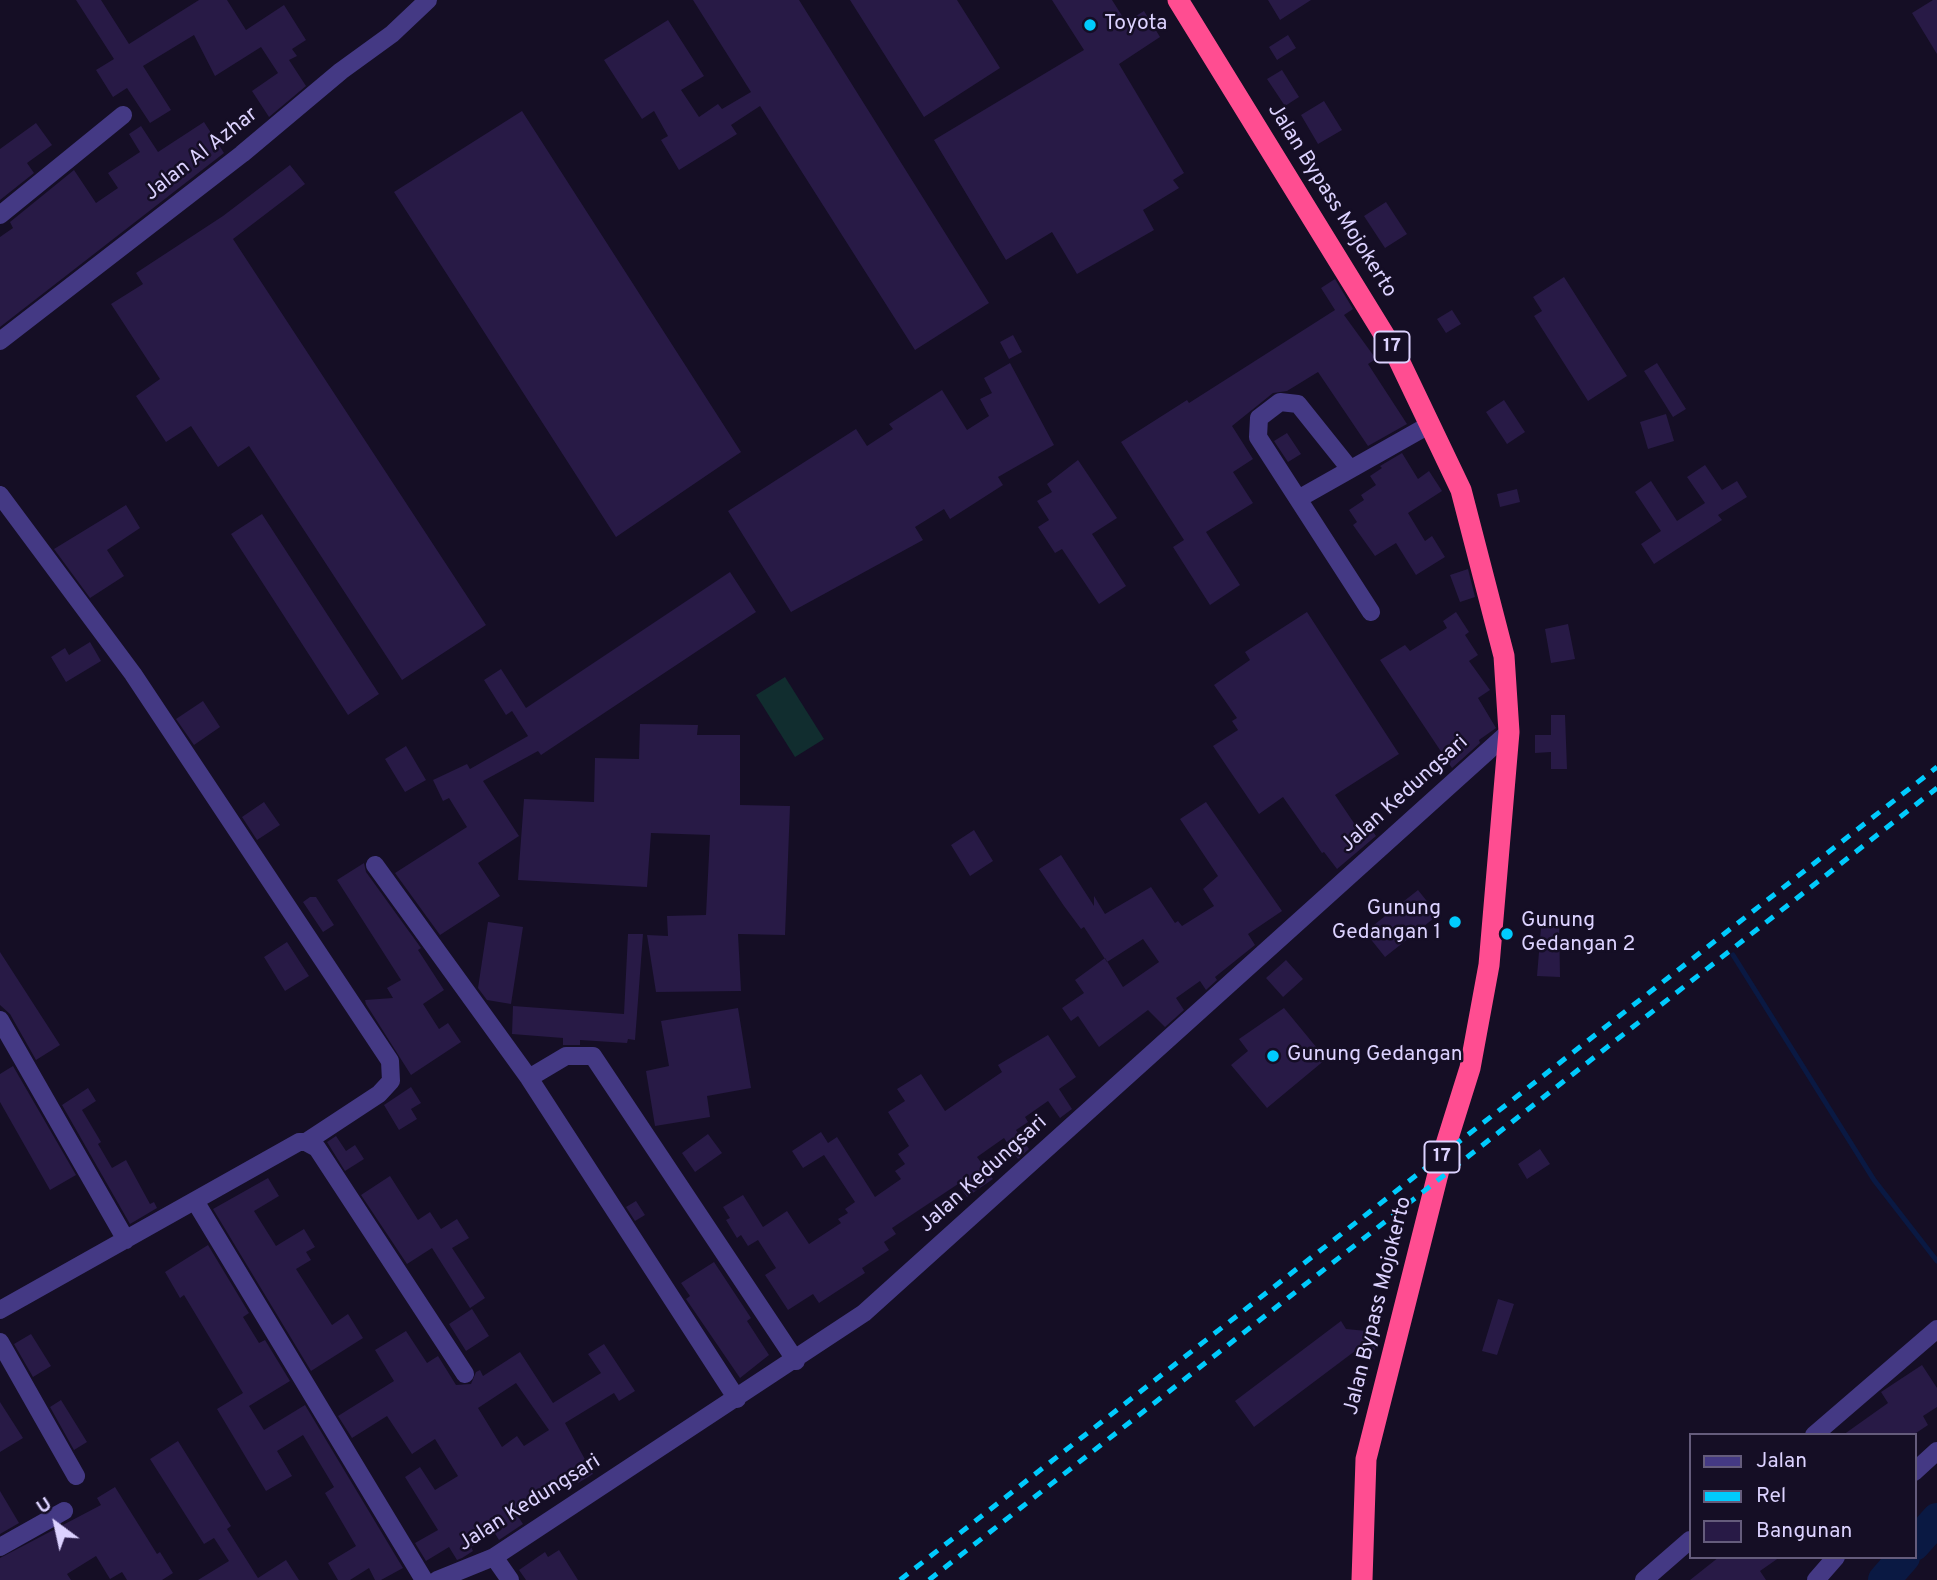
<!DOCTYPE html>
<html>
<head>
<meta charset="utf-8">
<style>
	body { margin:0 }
	#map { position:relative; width:1937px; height:1580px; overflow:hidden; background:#150e25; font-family:Overpass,sans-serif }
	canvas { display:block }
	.legend { position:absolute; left:1689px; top:1433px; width:228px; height:126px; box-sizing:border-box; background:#150e25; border:2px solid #655c7c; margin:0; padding:9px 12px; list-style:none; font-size:21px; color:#dcd2ff }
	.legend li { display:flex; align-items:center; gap:14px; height:35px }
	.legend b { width:35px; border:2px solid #655c7c }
	.north { position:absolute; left:21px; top:1489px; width:70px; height:70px; -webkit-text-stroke:5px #150e25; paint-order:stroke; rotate:327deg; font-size:19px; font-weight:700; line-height:28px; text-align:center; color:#dcd2ff }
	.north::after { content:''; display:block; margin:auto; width:24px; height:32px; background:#dcd2ff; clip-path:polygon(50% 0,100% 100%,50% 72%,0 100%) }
</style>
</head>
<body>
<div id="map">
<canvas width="1937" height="1580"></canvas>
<ul class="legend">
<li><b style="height:9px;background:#443984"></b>Jalan</li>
<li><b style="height:9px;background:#00cbfd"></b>Rel</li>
<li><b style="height:19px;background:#281a46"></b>Bangunan</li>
</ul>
<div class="north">U</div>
</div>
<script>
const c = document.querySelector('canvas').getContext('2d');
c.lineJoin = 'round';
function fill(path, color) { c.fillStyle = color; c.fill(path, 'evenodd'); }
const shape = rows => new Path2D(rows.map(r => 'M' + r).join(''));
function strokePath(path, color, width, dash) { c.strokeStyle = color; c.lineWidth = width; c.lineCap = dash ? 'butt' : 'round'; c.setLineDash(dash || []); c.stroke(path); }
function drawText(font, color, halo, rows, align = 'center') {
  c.font = font + ' Overpass,sans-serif'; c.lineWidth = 5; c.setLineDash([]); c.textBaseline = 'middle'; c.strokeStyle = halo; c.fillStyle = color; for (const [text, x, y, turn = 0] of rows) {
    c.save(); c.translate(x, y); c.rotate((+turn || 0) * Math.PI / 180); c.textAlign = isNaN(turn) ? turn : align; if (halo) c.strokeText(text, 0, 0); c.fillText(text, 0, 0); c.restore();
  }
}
fill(shape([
	[785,677,824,739,795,757,756,695]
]), '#112d2f');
strokePath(shape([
	[1733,955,1874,1180,1937,1261]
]), '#0a1943', 5);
strokePath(shape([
	[1914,1545,1937,1519],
	[1884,1580,1904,1557]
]), '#0a1943', 32);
fill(shape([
	[76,0,101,0,129,44,199,0,227,0,246,30,284,5,306,40,292,49,297,56,289,60,306,86,269,117,252,91,278,73,261,47,215,76,194,35,143,66,171,110,150,123,127,88,113,97,96,70,114,59],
	[693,0,799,0,989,303,915,350,760,106,731,125,737,134,679,170,661,140,668,136,654,111,642,119,604,60,668,20,704,76,681,90,699,117,718,104,722,109,751,92],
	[850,0,957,0,1000,68,924,117],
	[1052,0,1112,0,1126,22,1144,11,1160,37,1119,64,1184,173,1173,180,1179,188,1143,210,1154,230,1077,274,1052,232,1006,260,934,140,1084,50],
	[1268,0,1311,0,1280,20],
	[1933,0,1937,0,1937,54,1912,13],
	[1288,35,1296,48,1277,60,1269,47],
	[1282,70,1299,97,1285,106,1267,79],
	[1324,101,1342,130,1318,144,1301,115],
	[522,111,741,452,616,537,394,192],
	[204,122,224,153,0,327,0,237,13,228,10,222,74,170,96,203,118,188,108,173,140,152,129,134,141,126,158,152],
	[36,123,52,145,27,163,34,173,0,200,0,149],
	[290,165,305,184,233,239,486,625,402,680,249,446,218,467,191,426,166,442,136,396,160,379,111,304,143,284,136,273,223,216],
	[1386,202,1407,234,1385,248,1364,216],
	[1564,277,1627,376,1588,401,1534,316,1542,311,1533,297],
	[1335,279,1353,309,1344,315,1376,359,1368,364,1407,424,1368,446,1318,372,1287,391,1273,393,1232,426,1253,459,1233,472,1253,503,1206,532,1240,585,1210,605,1173,547,1184,540,1121,442,1187,400,1189,403,1335,310,1321,288],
	[1452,310,1461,324,1446,333,1437,319],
	[1013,335,1022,352,1009,359,1000,342],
	[1010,363,1054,445,998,477,1003,485,950,519,944,509,915,527,923,540,791,612,728,511,856,429,867,446,893,429,889,424,942,390,967,430,989,416,980,399,992,393,984,378],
	[1657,363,1686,409,1673,417,1644,371],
	[1504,400,1525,432,1507,444,1486,412],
	[1666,414,1674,441,1648,449,1640,422],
	[1287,433,1301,454,1288,462,1274,441],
	[1402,453,1418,479,1429,471,1442,491,1408,513,1425,541,1432,536,1445,557,1416,575,1396,543,1375,556,1353,525,1357,522,1349,510,1364,500,1361,495,1376,485,1370,476,1382,468,1380,466],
	[1078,460,1117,518,1092,534,1126,586,1099,604,1062,549,1055,553,1038,527,1049,520,1037,501,1052,492,1047,484],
	[1705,465,1722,490,1737,481,1747,497,1718,515,1722,520,1654,564,1641,544,1661,531,1635,492,1651,481,1677,521,1705,503,1687,477],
	[1517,489,1520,502,1500,507,1497,494],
	[126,505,140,528,107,550,124,576,90,598,54,549],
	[262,514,379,694,348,715,231,534],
	[1468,569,1475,597,1460,602,1450,575],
	[730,572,756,612,541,755,538,751,483,781,519,836,478,863,500,896,440,935,395,873,467,827,449,798,443,801,433,780,467,764,470,769,528,736,512,711,506,715,484,680,501,669,526,708],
	[1307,612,1399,754,1335,795,1360,832,1369,826,1376,836,1337,869,1324,852,1322,853,1283,797,1259,814,1213,746,1238,730,1232,721,1237,718,1214,685,1250,660,1245,652],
	[1456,612,1469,632,1465,635,1478,655,1469,661,1490,690,1478,698,1496,728,1479,740,1480,743,1452,768,1380,660,1405,645,1410,651,1447,628,1443,621],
	[1568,624,1575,659,1551,663,1545,629],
	[90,642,101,661,66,682,51,657,65,648,69,655],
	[203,701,220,727,194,745,176,719],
	[1551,715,1565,715,1567,769,1551,769,1551,752,1535,753,1535,735,1551,735],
	[640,724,698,725,697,735,740,735,740,805,790,806,785,935,738,934,741,991,656,992,647,935,668,936,667,916,706,915,710,835,651,833,647,887,518,880,524,799,594,802,595,758,639,759],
	[406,746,426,780,405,792,385,759],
	[264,802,280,825,257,840,242,817],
	[1206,802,1282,911,1248,934,1255,945,1215,977,1217,980,1206,990,1200,981,1176,998,1184,1010,1165,1027,1148,1010,1099,1047,1078,1016,1071,1021,1062,1008,1084,993,1075,980,1105,958,1123,987,1159,962,1143,939,1107,962,1084,927,1081,929,1064,906,1039,869,1061,855,1094,906,1094,896,1105,914,1151,887,1175,923,1178,921,1182,926,1214,906,1203,889,1218,876,1180,819],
	[974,830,993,861,970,876,951,845],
	[364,863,366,872,421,948,418,950,444,990,423,1004,439,1029,448,1023,461,1042,411,1075,366,1004,365,1000,393,998,387,988,401,980,337,880],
	[1418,890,1438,915,1385,957,1365,932],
	[310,897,316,897,334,925,323,932,303,902],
	[1542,916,1559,917,1560,977,1537,976],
	[488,922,523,927,511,1004,487,1000,478,988],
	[628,934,643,934,635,1040,628,1039,627,1043,580,1040,580,1045,563,1045,563,1038,512,1034,513,1006,624,1014],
	[287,942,309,976,285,991,264,957],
	[0,952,60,1045,36,1060,10,1014,0,1005],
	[1286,960,1303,979,1283,997,1266,978],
	[738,1008,751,1088,707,1096,710,1117,655,1126,646,1071,669,1066,661,1021],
	[1284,1008,1326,1059,1267,1108,1231,1065,1248,1051,1239,1039],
	[1048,1035,1076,1077,1059,1089,1072,1109,1060,1118,1048,1101,1025,1117,1028,1122,1016,1130,1029,1149,1018,1159,1004,1138,977,1157,993,1179,967,1197,958,1184,892,1228,896,1234,884,1242,889,1250,862,1268,865,1273,819,1303,813,1294,788,1310,765,1275,776,1268,758,1240,748,1246,741,1235,737,1238,726,1220,730,1218,723,1207,743,1195,763,1227,787,1211,809,1244,841,1223,838,1219,848,1213,845,1209,855,1202,824,1155,803,1168,792,1151,821,1132,828,1143,837,1137,875,1197,901,1179,895,1171,905,1164,898,1154,909,1146,888,1112,905,1101,897,1089,921,1074,945,1111,1002,1072,998,1065],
	[13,1066,76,1175,50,1190,0,1102,0,1074],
	[411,1087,421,1103,411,1109,417,1119,399,1130,384,1105],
	[88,1088,96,1101,82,1110,101,1142,98,1144,112,1168,126,1160,150,1204,154,1202,157,1208,130,1224,62,1105],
	[708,1134,722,1153,695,1172,682,1153],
	[336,1136,346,1151,355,1145,364,1159,345,1171,327,1142],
	[1540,1149,1550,1164,1527,1179,1518,1164],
	[390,1176,418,1220,430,1212,441,1229,457,1219,469,1238,452,1248,485,1298,470,1308,432,1248,407,1264,361,1195],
	[268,1178,279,1196,254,1211,276,1246,304,1229,315,1247,306,1252,311,1260,296,1269,332,1325,348,1314,363,1338,311,1371,213,1209],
	[636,1201,645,1215,635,1221,626,1207],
	[208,1245,249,1313,243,1317,259,1343,265,1340,290,1381,249,1406,264,1430,305,1405,403,1568,381,1580,375,1580,369,1568,350,1580,338,1580,328,1563,356,1546,325,1493,334,1487,303,1435,277,1451,292,1476,266,1491,217,1409,243,1393,184,1295,180,1298,165,1272],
	[714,1262,751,1318,747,1321,769,1355,740,1378,686,1299,690,1296,681,1283],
	[1498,1299,1514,1304,1497,1355,1482,1351],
	[472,1309,489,1336,466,1351,449,1324],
	[1341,1321,1346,1329,1377,1332,1375,1350,1359,1348,1254,1427,1235,1401],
	[406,1331,427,1363,438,1356,456,1385,471,1384,476,1372,480,1370,483,1376,520,1352,553,1403,601,1373,588,1354,604,1344,635,1391,619,1401,614,1393,565,1423,593,1474,578,1483,573,1474,515,1512,523,1524,499,1540,494,1532,471,1547,473,1551,462,1558,457,1560,449,1547,426,1561,415,1543,438,1530,405,1477,420,1467,435,1490,458,1476,435,1439,412,1454,387,1416,352,1438,338,1416,394,1381,375,1350],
	[516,1383,549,1430,524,1446,517,1436,502,1447,478,1408],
	[31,1334,51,1366,33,1377,14,1344],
	[1922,1365,1937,1388,1937,1407,1923,1416,1928,1425,1913,1435,1843,1435,1888,1403,1881,1392],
	[61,1400,87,1442,74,1450,50,1407],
	[0,1402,23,1438,0,1452],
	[178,1441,231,1526,227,1529,258,1578,286,1560,299,1580,198,1580,229,1561,214,1538,204,1544,150,1459],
	[115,1487,157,1554,160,1552,173,1573,162,1580,127,1580,122,1572,110,1579,96,1556,67,1574,71,1580,0,1580,0,1558,101,1505,97,1498],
	[0,1491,19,1523,0,1534],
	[559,1550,578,1580,526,1580,519,1570,545,1552,548,1557],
	[1719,1557,1780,1557,1760,1571,1766,1580,1690,1580]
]), '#281a46');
strokePath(shape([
	[0,215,123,115],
	[0,341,242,154,341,71,392,34,428,0],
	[1350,469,1298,404,1280,402,1259,418,1258,437,1371,612],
	[0,495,133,674,390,1061,391,1081,379,1094,306,1142],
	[1298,499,1429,425],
	[375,865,529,1078],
	[0,1020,126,1240],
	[195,1201,424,1580],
	[0,1310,299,1142,306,1142,317,1148,465,1374],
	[0,1342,76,1476],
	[737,1399,529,1078,566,1056,593,1056,796,1361],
	[1814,1435,1937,1329],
	[1914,1472,1937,1451],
	[0,1547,64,1511],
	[494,1557,510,1580],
	[437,1580,494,1557,864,1313,1509,732],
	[1644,1580,1690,1540],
	[1816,1580,1836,1557]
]), '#443984', 18);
strokePath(shape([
	[1178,0,1396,354,1461,490,1504,656,1509,732,1489,965,1470,1068,1443,1154,1366,1459,1362,1580]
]), '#ff4d91', 21);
strokePath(shape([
	[900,1580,1937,767],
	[929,1580,1937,788]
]), '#00cbfd', 5, [10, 9]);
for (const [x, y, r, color] of [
	[1090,25,7,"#00cbfd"],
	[1455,922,7,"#00cbfd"],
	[1507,934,7,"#00cbfd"],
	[1273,1056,7,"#00cbfd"]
]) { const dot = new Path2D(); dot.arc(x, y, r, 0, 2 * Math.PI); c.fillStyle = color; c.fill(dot); strokePath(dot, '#150e25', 2.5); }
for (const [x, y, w] of [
	[1392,347,35],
	[1442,1157,35]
]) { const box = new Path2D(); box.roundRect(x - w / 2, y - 15.5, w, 31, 5); c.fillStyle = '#150e25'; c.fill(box); strokePath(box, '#dcd2ff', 2); }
drawText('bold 19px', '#dcd2ff', null, [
	["17",1392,347],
	["17",1442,1157]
]);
drawText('21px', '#dcd2ff', '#150e25', [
	["Toyota",1104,25],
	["Gunung",1441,910,"right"],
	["Gedangan 1",1441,934,"right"],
	["Gunung",1521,922],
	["Gedangan 2",1521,946],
	["Gunung Gedangan",1287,1056]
], 'left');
drawText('21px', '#dcd2ff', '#150e25', [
	["Jalan Al Azhar",202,155,-38],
	["Jalan Bypass Mojokerto",1331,201,58],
	["Jalan Kedungsari",1405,795,-42],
	["Jalan Kedungsari",984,1175,-42],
	["Jalan Bypass Mojokerto",1379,1306,-76],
	["Jalan Kedungsari",530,1504,-32]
]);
</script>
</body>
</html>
